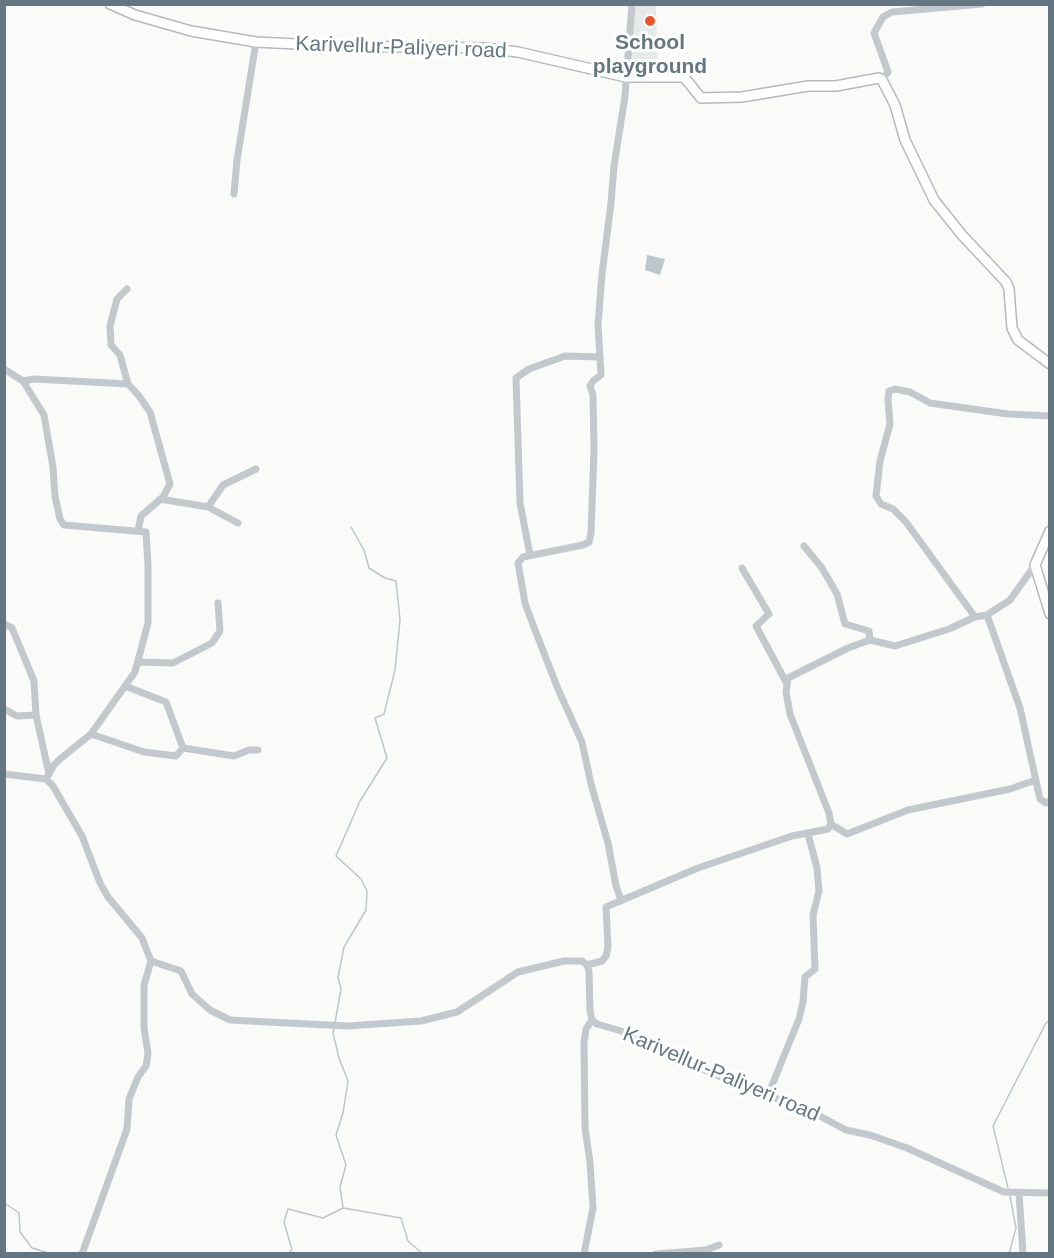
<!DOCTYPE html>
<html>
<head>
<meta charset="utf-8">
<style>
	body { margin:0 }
	#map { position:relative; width:1054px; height:1258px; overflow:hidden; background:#fafaf8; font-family:Arial,sans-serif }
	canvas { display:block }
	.frame { position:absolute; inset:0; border:6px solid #657683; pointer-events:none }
</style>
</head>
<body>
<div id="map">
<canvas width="1054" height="1258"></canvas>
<div class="frame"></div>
</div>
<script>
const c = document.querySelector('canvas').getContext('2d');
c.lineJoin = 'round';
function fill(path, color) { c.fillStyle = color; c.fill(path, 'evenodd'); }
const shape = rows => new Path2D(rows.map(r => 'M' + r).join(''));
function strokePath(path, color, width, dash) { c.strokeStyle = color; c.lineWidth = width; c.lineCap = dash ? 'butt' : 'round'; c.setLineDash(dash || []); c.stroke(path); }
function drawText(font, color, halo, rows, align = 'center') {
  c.font = font + ' Arial,sans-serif'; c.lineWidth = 6; c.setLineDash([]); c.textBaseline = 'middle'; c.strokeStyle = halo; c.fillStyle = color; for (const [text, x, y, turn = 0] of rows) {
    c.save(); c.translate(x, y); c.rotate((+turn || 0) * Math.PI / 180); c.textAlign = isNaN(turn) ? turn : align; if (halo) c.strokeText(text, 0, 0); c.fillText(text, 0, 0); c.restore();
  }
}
fill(shape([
	[635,5,656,5,658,74,629,75,628,65,634,20]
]), '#e8e9e9');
fill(shape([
	[647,255,665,259,660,275,645,270]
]), '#bbc7cb');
strokePath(shape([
	[335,1023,341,989,338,977,344,947,366,910,367,891,361,879,336,856,360,801,387,758,375,718,384,714,395,670,400,620,396,581,385,578,369,568,364,550,351,527],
	[334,1027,333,1033,339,1058,348,1081,343,1113,336,1135,346,1165,340,1187,343,1208],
	[1008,1188,993,1126,1046,1023,1050,1021],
	[4,1205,6,1204,19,1213,20,1232,32,1248,52,1254],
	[287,1254,292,1250,284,1222,288,1209,323,1218,343,1208,401,1218,408,1241,423,1254],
	[1009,1254,1016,1228,1010,1196]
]), '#bbc7cb', 1.5);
const major = shape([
	[110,4,135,15,191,31,256,42,337,46,484,48,518,52,626,77,684,77,701,98,742,97,808,86,836,86,879,78,882,80,895,105,905,140,934,200,962,235,1006,282,1009,289,1012,328,1018,340,1050,364],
	[1050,531,1035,565,1050,614]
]);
strokePath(major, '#b5babe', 12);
strokePath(shape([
	[882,80,888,72,874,33,883,17,892,12,982,4],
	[234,194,237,160,256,42],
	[127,289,117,299,110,326,111,345,120,355,128,384,139,396,150,412,170,484,163,497,141,516,138,531],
	[4,369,23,381,44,415,53,467,55,496,60,519,64,525,146,532,148,566,148,623,135,672,91,734,60,759,54,765,46,779],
	[23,381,34,379,128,384],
	[160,499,208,507,238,523],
	[208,507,223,485,256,469],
	[804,546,822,568,837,594,845,624,869,631,870,640],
	[530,555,520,503,516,378,529,369,565,356,600,357],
	[742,568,769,614,756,626,786,682],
	[987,615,1020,708,1040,799,1046,803,1050,801],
	[975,617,906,522,893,509,881,504,876,496,880,461,890,424,888,400,889,391,895,389,910,392,930,403,1008,414,1050,416],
	[4,624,12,628,34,681,36,715],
	[138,662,173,663,212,643,220,631,218,603],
	[125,686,166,702,183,748],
	[4,709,17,716,36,715,49,774],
	[91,734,144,752,176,756,183,748,234,756,249,750,258,750],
	[4,774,46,779,53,786,82,836,100,883,108,897,142,938,151,961,181,971,192,994,210,1010,230,1020,347,1026,421,1021,457,1012,518,972,564,961,582,961,587,965,589,971,590,1011,592,1020,597,1024,638,1036,700,1068,762,1094,801,1106,846,1130,870,1135,907,1148,1004,1192,1050,1193],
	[831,824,847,834,908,810,1010,789,1036,780],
	[621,900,616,886,608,843,591,784,582,742,558,689,535,630,525,603,518,563,523,557,583,545,589,542,591,533,594,450,593,395,590,386,593,381,601,375,598,325,602,274,611,203,614,166,625,96,632,4],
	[587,965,602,961,606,956,608,947,606,907,698,868,792,836,828,829,831,824,829,813,790,714,786,692,788,678,848,648,870,640,895,646,949,629,975,617,987,615,1010,600,1035,565],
	[768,1095,799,1019,803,1002,805,977,815,969,813,915,819,891,817,868,808,834],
	[1019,1193,1023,1254],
	[82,1254,127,1129,129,1099,138,1077,146,1066,148,1053,144,1028,144,985,151,961],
	[584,1254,593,1208,590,1162,585,1128,584,1043,586,1029,592,1020],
	[656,1254,706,1250,719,1245]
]), '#c3c8cc', 7);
strokePath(major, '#fff', 9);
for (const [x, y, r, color] of [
	[650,21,6,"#e4572e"]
]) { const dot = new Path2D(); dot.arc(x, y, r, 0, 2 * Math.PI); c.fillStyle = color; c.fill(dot); strokePath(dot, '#fff', 2); }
drawText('bold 21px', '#657683', '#fff', [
	["School",650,43],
	["playground",650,67]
]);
drawText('21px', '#657683', '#fff', [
	["Karivellur-Paliyeri road",401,48,2],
	["Karivellur-Paliyeri road",721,1075,23]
]);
</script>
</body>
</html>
